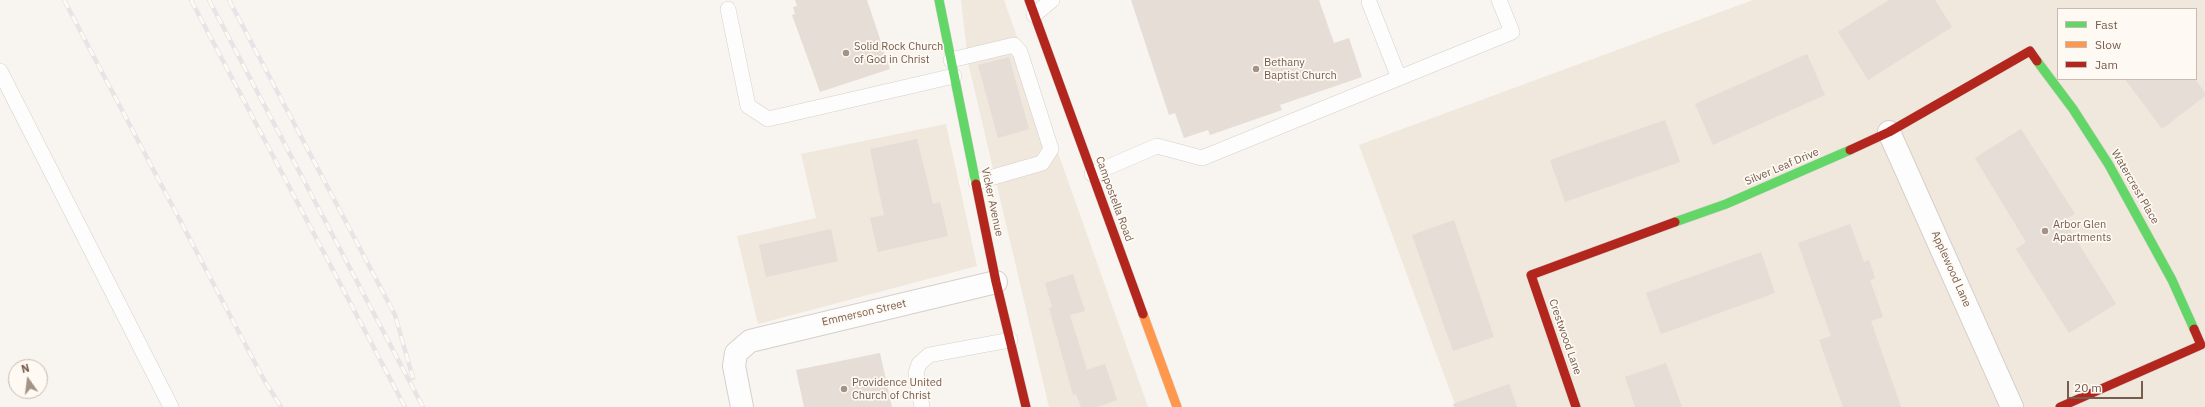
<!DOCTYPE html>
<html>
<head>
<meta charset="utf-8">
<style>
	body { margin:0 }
	#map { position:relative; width:2205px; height:407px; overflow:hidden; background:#f8f4ef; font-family:"IBM Plex Sans",sans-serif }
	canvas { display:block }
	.legend { position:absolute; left:2057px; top:8px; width:140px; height:72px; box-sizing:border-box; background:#fef9f2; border:1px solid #c8bbb1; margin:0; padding:5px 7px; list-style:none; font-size:12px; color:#765d4f }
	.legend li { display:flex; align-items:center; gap:8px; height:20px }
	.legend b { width:20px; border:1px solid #c8bbb1 }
	.north { position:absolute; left:8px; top:359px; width:40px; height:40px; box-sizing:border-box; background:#fef9f2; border:1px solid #c8bbb1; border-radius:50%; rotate:346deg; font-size:11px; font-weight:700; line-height:16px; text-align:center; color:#765d4f }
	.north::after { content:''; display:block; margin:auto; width:14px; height:18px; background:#a49287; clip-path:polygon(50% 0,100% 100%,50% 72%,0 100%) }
	.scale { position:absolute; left:2067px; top:381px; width:76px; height:18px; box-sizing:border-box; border:2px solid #765d4f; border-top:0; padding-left:5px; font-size:12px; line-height:14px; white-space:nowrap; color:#765d4f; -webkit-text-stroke:3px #fef9f2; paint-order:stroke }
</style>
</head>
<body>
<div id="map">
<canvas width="2205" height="407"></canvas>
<ul class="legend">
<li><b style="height:5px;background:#63d668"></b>Fast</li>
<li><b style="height:5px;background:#ff974d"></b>Slow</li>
<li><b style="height:5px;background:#b3261e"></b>Jam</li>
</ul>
<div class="north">N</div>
<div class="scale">20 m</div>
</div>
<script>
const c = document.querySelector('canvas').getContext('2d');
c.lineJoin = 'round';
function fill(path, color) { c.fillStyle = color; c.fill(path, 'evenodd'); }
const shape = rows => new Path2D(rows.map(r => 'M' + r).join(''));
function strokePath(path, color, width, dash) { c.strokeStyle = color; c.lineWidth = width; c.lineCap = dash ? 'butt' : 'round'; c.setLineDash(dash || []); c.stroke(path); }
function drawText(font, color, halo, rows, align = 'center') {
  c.font = font + ' "IBM Plex Sans",sans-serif'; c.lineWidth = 3.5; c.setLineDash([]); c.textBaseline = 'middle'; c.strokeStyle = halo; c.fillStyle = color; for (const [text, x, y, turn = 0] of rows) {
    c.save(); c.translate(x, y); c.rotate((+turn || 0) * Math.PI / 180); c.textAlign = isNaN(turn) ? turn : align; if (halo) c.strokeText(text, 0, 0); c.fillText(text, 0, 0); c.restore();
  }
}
fill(shape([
	[961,0,1004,0,1148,407,1049,407,968,62],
	[1753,0,2205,0,2205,407,1456,407,1359,145],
	[2058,9,2196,9,2196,79,2058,79],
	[946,124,977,266,758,324,737,236,816,218,801,154]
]), '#f0e7dd');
fill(shape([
	[795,0,867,0,890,69,820,92,792,15,795,14,793,7,797,6],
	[1131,0,1319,0,1334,43,1349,38,1362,77,1280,105,1282,110,1210,135,1208,130,1184,138,1175,113,1169,115],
	[1889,0,1935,0,1952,27,1868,80,1838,32],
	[1807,54,1825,95,1713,145,1695,104],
	[1009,57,1029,129,998,138,978,65],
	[2125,79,2195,79,2205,93,2205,96,2162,129],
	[1665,120,1680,162,1565,202,1550,160],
	[2021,129,2075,214,2064,220,2116,304,2069,333,2016,249,2026,242,1975,158],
	[917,139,933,204,940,202,948,236,878,252,870,218,884,215,870,149],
	[1454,220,1494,337,1453,351,1412,235],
	[1850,224,1864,262,1869,260,1875,278,1870,280,1883,317,1871,321,1901,407,1843,407,1819,340,1831,336,1798,243],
	[831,229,838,261,766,277,759,245],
	[1761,252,1775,293,1661,334,1646,293],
	[1073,274,1085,311,1070,315,1087,370,1105,364,1117,400,1097,407,1081,407,1076,394,1073,395,1049,308,1052,307,1045,283],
	[880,353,892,407,804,407,796,370],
	[1666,363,1682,407,1635,407,1625,377],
	[1509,384,1517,407,1454,407,1453,404]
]), '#e5ddd6');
const lane = shape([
	[1369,2,1399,78],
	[728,9,748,106,768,119,954,76],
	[1034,15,1052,0],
	[951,60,1014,45,1020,52,1051,149,1042,163,976,182],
	[0,71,171,407],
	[1092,174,1157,146,1202,158,1512,32,1499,0],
	[922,407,916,373,919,364,929,355,1010,340]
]);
const street = shape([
	[1889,132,2012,407],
	[742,407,734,366,736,353,750,341,996,282]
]);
const fast = shape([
	[939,0,976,184],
	[2037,61,2073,109,2109,165,2172,280,2194,329],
	[1675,222,1726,204,1850,150]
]);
const slow = shape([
	[1143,314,1177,407]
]);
const jam = shape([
	[1029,0,1143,314],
	[1850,150,1889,132,2030,51,2037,61],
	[976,184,996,282,1026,407],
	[1576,407,1531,275,1675,222],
	[2060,407,2201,345,2194,329]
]);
strokePath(lane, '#d6d0ca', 16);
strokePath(street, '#d6d0ca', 24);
strokePath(fast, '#d8d1cb', 10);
strokePath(slow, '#d8d1cb', 10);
strokePath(jam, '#d8d1cb', 10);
strokePath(lane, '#fefdfd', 15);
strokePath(street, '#fefdfd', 22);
strokePath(fast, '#63d668', 9);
strokePath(slow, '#ff974d', 9);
strokePath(jam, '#b3261e', 9);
const rail = shape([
	[64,0,263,378,281,407],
	[191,0,405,407],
	[209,0,423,407],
	[229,0,395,315,413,378]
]);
strokePath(rail, '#e6e4e6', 4.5);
strokePath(rail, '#fef9f2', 3, [9]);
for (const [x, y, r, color] of [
	[846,53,4,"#a49287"],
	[1256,69,4,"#a49287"],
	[2045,231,4,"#a49287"],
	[844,389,4,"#a49287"]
]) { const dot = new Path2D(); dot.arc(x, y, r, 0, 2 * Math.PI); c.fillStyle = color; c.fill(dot); strokePath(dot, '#fef9f2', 1.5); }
drawText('11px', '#765d4f', '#fef9f2', [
	["Solid Rock Church",854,47],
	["of God in Christ",854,60],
	["Bethany",1264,63],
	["Baptist Church",1264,76],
	["Arbor Glen",2053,225],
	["Apartments",2053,238],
	["Providence United",852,383],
	["Church of Christ",852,396]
], 'left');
drawText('11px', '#765d4f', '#fef9f2', [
	["Silver Leaf Drive",1782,167,-23],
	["Watercrest Place",2135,187,60],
	["Campostella Road",1114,199,70],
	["Vicker Avenue",992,202,78],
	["Applewood Lane",1951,269,66],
	["Emmerson Street",864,313,-13],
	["Crestwood Lane",1565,337,71]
]);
</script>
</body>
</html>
